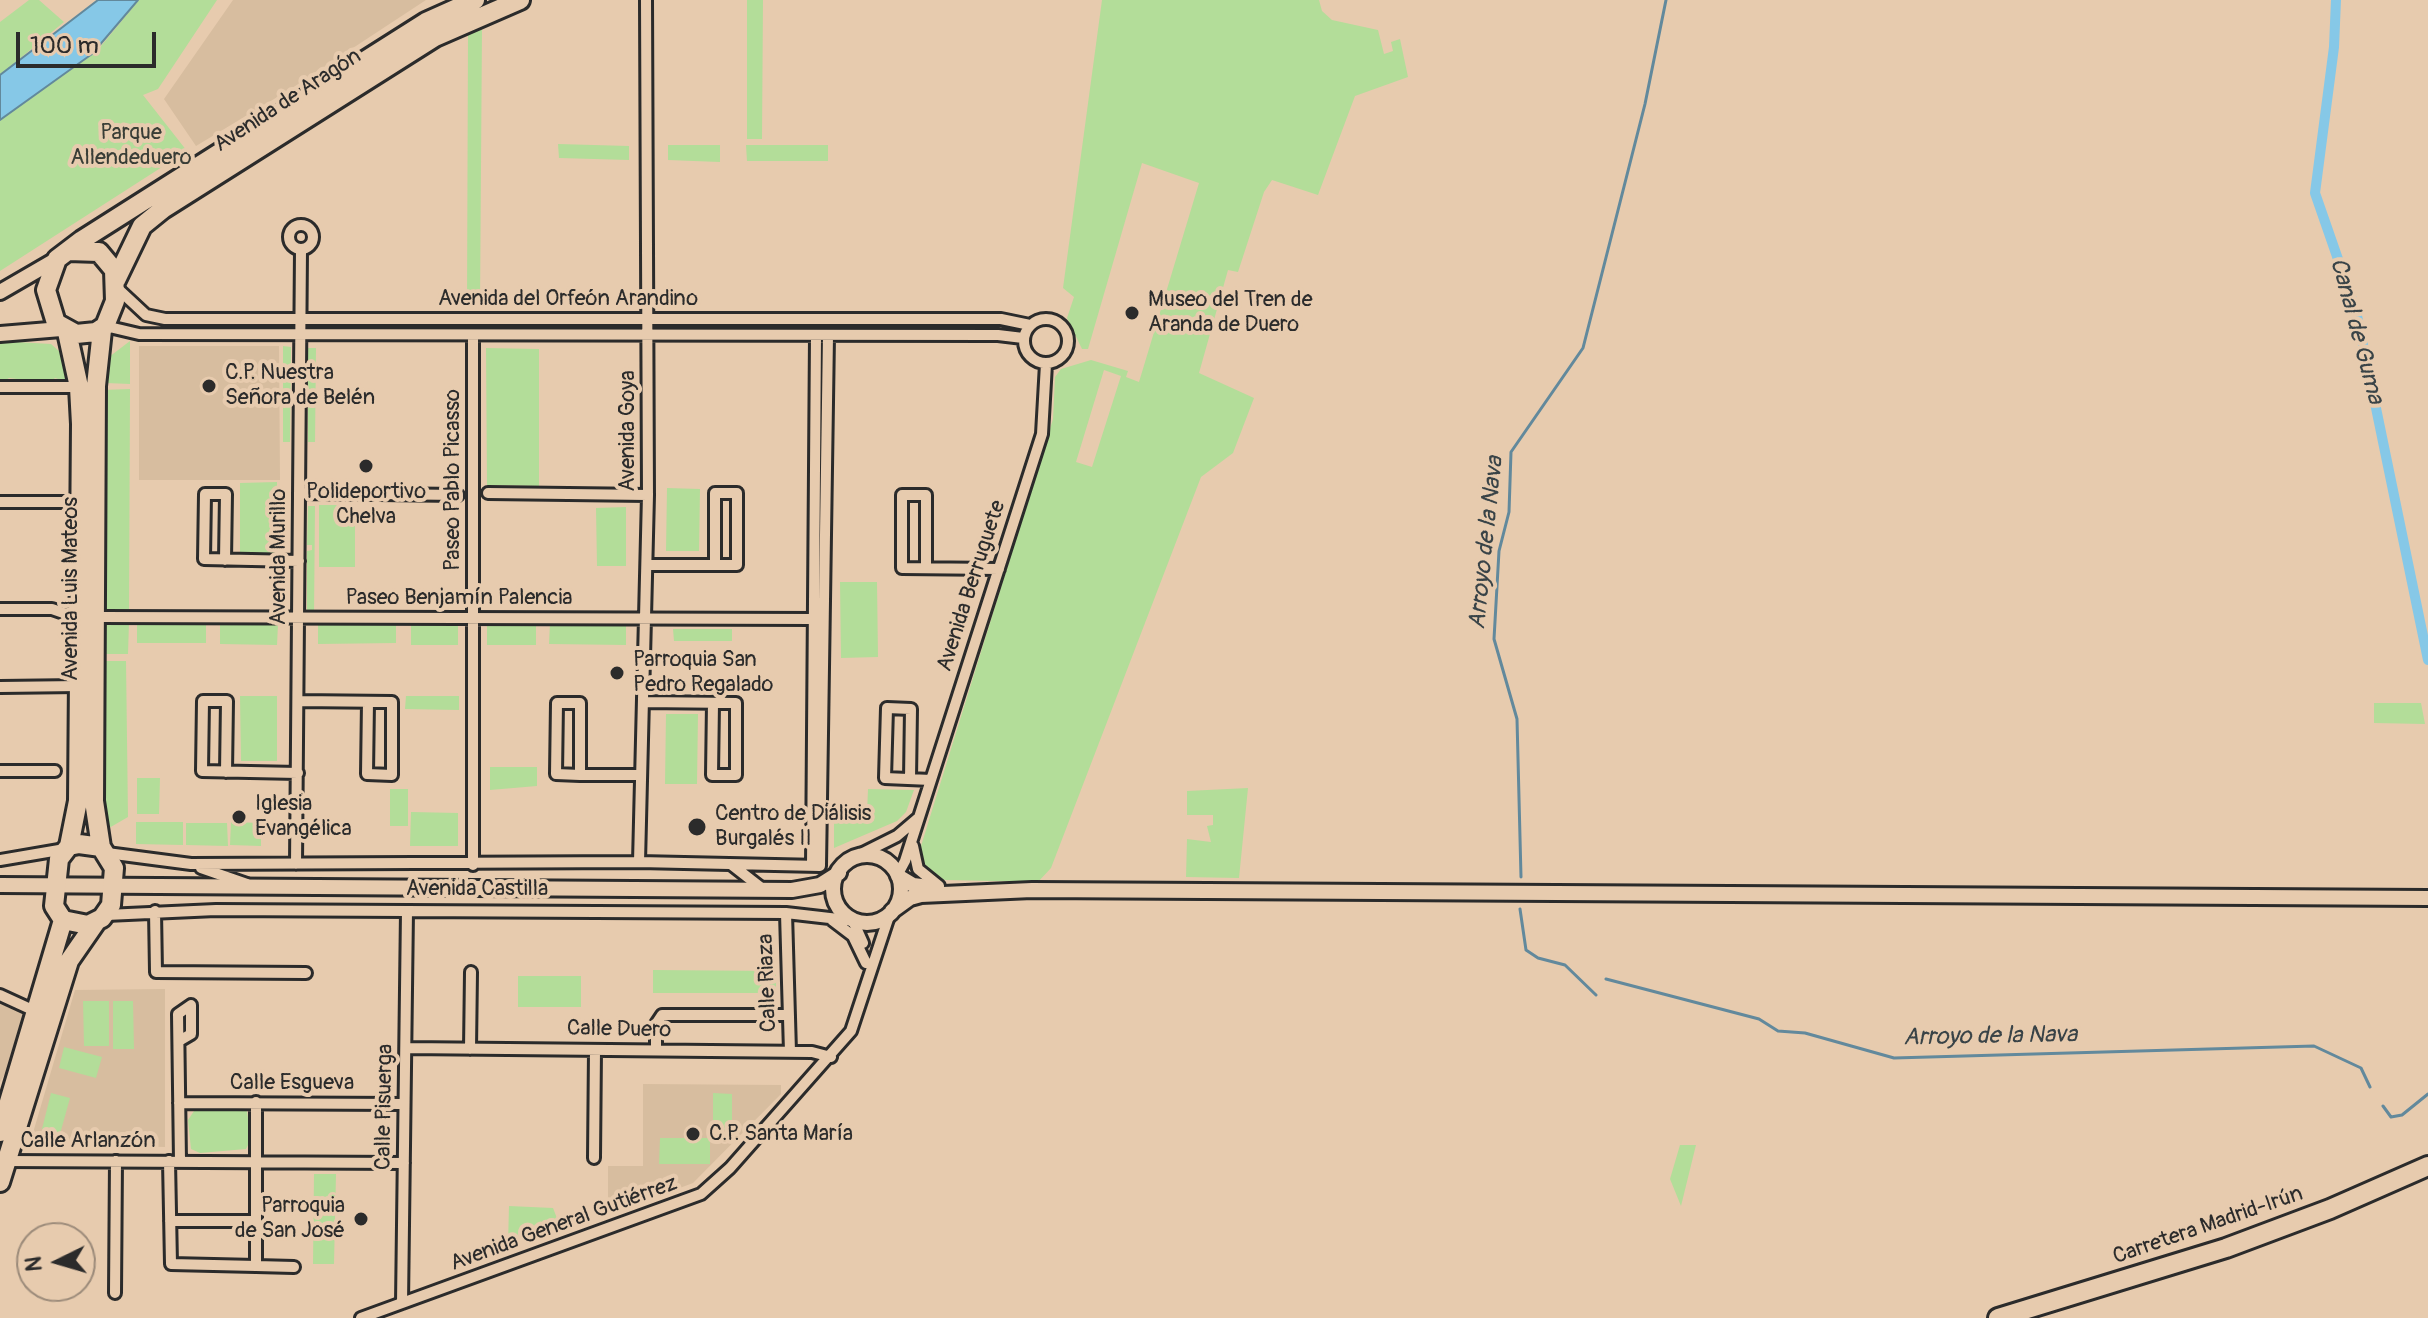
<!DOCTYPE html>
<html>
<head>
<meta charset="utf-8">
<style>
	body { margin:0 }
	#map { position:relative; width:2428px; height:1318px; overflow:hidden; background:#e7cbae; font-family:Pangolin,sans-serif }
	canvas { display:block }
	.north { position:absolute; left:16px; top:1222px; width:80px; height:80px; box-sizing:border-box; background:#e7cbae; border:2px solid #9c8b7a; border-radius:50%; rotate:265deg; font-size:22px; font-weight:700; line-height:32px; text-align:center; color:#2b2b2b }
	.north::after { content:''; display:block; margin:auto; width:28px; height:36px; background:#2b2b2b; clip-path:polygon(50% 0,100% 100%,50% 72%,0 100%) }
	.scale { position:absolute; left:16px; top:32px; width:140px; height:36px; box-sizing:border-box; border:4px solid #2b2b2b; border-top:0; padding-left:10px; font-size:24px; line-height:28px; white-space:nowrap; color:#2b2b2b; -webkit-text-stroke:6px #e7cbae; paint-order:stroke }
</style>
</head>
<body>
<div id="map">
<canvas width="2428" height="1318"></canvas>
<div class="north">N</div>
<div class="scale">100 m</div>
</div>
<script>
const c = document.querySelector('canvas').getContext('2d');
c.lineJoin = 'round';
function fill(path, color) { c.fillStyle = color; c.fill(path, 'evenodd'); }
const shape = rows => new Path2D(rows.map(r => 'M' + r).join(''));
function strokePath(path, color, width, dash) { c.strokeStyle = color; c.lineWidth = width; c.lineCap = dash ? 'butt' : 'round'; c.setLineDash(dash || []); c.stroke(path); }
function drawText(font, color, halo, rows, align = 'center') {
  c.font = font + ' Pangolin,sans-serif'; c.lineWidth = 8; c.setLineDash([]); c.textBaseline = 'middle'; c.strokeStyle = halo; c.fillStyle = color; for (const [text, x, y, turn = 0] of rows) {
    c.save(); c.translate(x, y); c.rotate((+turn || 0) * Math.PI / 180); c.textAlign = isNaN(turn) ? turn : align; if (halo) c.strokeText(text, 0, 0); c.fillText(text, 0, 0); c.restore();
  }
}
fill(shape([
	[233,0,426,0,289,90,196,146,164,99],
	[139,346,279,346,280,480,139,480],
	[165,989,165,1147,30,1143,75,990],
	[0,1002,23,1012,6,1072,0,1082],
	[643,1084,781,1085,781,1094,693,1183,608,1215,608,1166,643,1166]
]), '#d7bd9f');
fill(shape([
	[29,0,39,0,64,22,0,75,0,22],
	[139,0,217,0,158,89,143,95,187,151,0,271,0,120,96,52],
	[747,0,763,0,762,139,747,139],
	[1102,0,1319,0,1322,11,1332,20,1378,30,1384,54,1393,51,1391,42,1400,39,1408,77,1355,96,1318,195,1272,180,1264,192,1238,272,1228,270,1199,373,1254,398,1233,453,1201,477,1051,868,1038,882,945,880,934,876,924,867,921,846,1053,419,1055,377,1061,369,1091,360,1128,371,1126,377,1139,382,1199,183,1142,163,1088,349,1082,349,1067,318,1074,297,1063,288],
	[1104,370,1121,376,1092,467,1076,462],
	[482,27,480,306,467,306,468,35],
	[558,144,629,146,629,160,559,158],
	[668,145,720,145,720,162,668,160],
	[746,145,828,145,828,161,747,161],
	[0,341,51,344,60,352,70,383,55,378,50,383,32,385,26,381,20,385,17,379,9,378,0,384],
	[130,341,130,384,106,383,109,357],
	[283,346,291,347,290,442,283,442],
	[308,348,316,348,315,442,308,442],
	[486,348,539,349,539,486,487,485],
	[130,389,129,613,101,613,102,390],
	[277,482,278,555,240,555,240,483],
	[667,488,700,489,699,551,666,551],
	[319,505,355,505,355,567,319,567],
	[308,506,315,506,314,616,307,616,307,551,312,550,312,545,307,545],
	[626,507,626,566,597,566,596,508],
	[840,582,877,582,878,657,841,658],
	[102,622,129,622,128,654,102,654],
	[137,622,206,622,206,643,137,643],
	[220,623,278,624,277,645,220,644],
	[550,623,626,624,626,645,549,644],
	[318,624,396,624,396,643,318,644],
	[411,624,458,624,458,645,411,645],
	[536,624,536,645,487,645,487,625],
	[673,629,732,629,732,641,674,641],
	[102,661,126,661,128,817,109,828,101,804],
	[240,696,277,696,277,761,241,761],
	[406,696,459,696,459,710,405,709],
	[2374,703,2421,703,2425,724,2374,723],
	[666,714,698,714,697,784,665,784],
	[490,767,537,767,537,786,490,790],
	[137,778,160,778,159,814,137,814],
	[1248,788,1239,878,1186,877,1187,839,1211,842,1207,826,1213,825,1213,815,1187,815,1187,791],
	[390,789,408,789,408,826,390,826],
	[868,789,914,790,906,812,897,821,834,848,834,814,867,814],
	[411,812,458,813,458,846,410,846],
	[136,822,183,822,183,845,136,844],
	[231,822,261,823,261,846,230,845],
	[186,823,227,823,228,846,186,845],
	[653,970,776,971,776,993,653,993],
	[518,976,581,976,581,1007,518,1007],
	[83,1001,109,1001,109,1046,84,1046],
	[113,1001,133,1001,134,1049,113,1049],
	[64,1047,102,1057,96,1078,59,1068],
	[51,1093,70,1098,60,1134,42,1129],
	[713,1093,732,1094,732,1130,713,1130],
	[196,1108,240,1108,247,1111,251,1139,246,1149,200,1153,191,1149,188,1120],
	[660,1138,710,1138,710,1164,659,1164],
	[1680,1145,1696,1145,1681,1206,1670,1179],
	[314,1174,336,1174,334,1264,313,1264],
	[509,1206,553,1208,560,1226,508,1244]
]), '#b3dd99');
const water = shape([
	[98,0,138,0,92,54,0,120,0,75,98,0]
]);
fill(water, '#86c8e7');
strokePath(water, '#62899c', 2);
strokePath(shape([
	[1521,877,1517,719,1494,639,1499,551,1509,512,1511,452,1583,348,1645,104,1666,0],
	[1520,909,1526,950,1538,958,1565,965,1596,995],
	[1606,979,1759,1019,1778,1031,1805,1033,1894,1058,2314,1046,2361,1068,2370,1087],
	[2383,1106,2391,1117,2402,1115,2428,1094]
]), '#62899c', 3);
strokePath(shape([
	[2336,0,2334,47,2315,193,2356,311,2428,660]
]), '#86c8e7', 10);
const street = shape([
	'289 237a12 12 0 1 1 24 0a12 12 0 1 1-24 0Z',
	[117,288,146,315,165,319,1001,319,1030,325],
	'1024 341a22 22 0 1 1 44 0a22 22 0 1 1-44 0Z',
	[105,326,139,334,998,335,1023,338],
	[473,335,473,865],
	[0,387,71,387],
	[299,493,458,495],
	[488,493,648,495],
	[0,502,80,502],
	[225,560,226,494,205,494,204,559,299,561],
	[647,565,737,565,737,493,715,493,715,565],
	[926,568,926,495,902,495,902,568,999,569],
	[0,609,52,609,72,616],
	[102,617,815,619],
	[0,687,79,686],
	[298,701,392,702,392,775,367,774,368,702],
	[643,702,736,703,736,775,712,775,713,703],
	[0,771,55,771],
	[226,772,227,701,203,701,202,771,298,773],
	[580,775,580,703,557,703,556,774,580,775,641,775],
	[910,779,911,709,887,708,885,778,931,780],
	[913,846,918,869,939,886],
	[107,853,191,864,639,862,820,866,828,336],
	[859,855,897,836,917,819],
	[0,860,65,849],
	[639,862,648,495,646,0],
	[296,864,301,250],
	[732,865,764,890],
	[812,866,816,336],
	[201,868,247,884],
	[898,874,905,861,1042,434,1046,364],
	[155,911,156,972,306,973],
	[786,913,790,1052],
	[106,915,216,910,786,913,847,920],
	[832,920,853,936,866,963],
	[854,923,863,943],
	[0,995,37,1012],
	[179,1041,191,1034,191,1005,178,1014,180,1161],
	[406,1048,812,1052,831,1057],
	[470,1049,471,972],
	[656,1050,656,1024,662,1015,789,1015],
	[179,1103,404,1104],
	[594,1158,595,1050],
	[6,1161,404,1163],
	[169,1161,171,1264,256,1266,256,1102],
	[170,1221,256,1221],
	[256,1266,294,1267],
	[115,1293,116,1161],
	[402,1303,407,911],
	[361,1318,701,1194,730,1168,851,1031,890,913]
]);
const secondary = shape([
	[0,292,57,259],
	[0,334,61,329],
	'833 889a34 34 0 1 1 68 0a34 34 0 1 1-68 0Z',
	[898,876,913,885,937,888],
	[0,885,792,890,820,885,839,873],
	[892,911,910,898,921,895,1032,890,2428,898]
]);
const highway = shape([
	[68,251,99,252,114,270,115,301,105,326,96,332,76,334,56,323,46,290,57,259,82,240,426,22,475,0],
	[116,280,142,226,163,209,435,37,520,0],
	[67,332,79,387,81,424,78,801,69,846],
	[79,844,101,847,114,868,111,905,102,918,88,925,63,920,54,906,59,859,69,846,79,844],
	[101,847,94,801,96,386,102,330],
	[0,1132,63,920],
	[0,1182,69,961,96,922],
	[1998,1318,2226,1248,2330,1209,2428,1166]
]);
strokePath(street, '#2b2b2b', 16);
strokePath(secondary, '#2b2b2b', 20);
strokePath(highway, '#2b2b2b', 24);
strokePath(street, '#e7cbae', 10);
strokePath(secondary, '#e7cbae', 14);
strokePath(highway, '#e7cbae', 18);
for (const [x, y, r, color] of [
	[1132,313,8,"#2b2b2b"],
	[209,386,8,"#2b2b2b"],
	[366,466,8,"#2b2b2b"],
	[617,673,8,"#2b2b2b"],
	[239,817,8,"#2b2b2b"],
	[697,827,10,"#2b2b2b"],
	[693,1134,8,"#2b2b2b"],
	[361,1219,8,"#2b2b2b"]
]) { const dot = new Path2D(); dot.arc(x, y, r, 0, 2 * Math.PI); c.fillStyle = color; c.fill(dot); strokePath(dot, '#e7cbae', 3); }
drawText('22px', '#2b2b2b', '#e7cbae', [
	["Avenida de Aragón",288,101,-33],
	["Avenida del Orfeón Arandino",568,299],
	["Avenida Goya",628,431,-90],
	["Paseo Pablo Picasso",453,480,-90],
	["Avenida Murillo",279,557,-90],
	["Avenida Berruguete",972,586,-72],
	["Avenida Luis Mateos",71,589,-90],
	["Paseo Benjamín Palencia",459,598],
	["Avenida Castilla",477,889],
	["Calle Riaza",768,983,-92],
	["Calle Duero",619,1030,1],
	["Calle Esgueva",292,1083],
	["Calle Pisuerga",385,1107,-89],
	["Calle Arlanzón",88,1141],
	["Avenida General Gutiérrez",564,1224,-20],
	["Carretera Madrid-Irún",2208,1226,-19]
]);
drawText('22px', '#393d36', '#e7cbae', [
	["Parque",131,133],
	["Allendeduero",131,158]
]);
drawText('22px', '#2b2b2b', '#e7cbae', [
	["Museo del Tren de",1148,300],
	["Aranda de Duero",1148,325],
	["C.P. Nuestra",225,373],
	["Señora de Belén",225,398],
	["Polideportivo",366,492,"center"],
	["Chelva",366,517,"center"],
	["Parroquia San",633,660],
	["Pedro Regalado",633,685],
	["Iglesia",255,804],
	["Evangélica",255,829],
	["Centro de Diálisis",715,814],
	["Burgalés II",715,839],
	["C.P. Santa María",709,1134],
	["Parroquia",345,1206,"right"],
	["de San José",345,1231,"right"]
], 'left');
drawText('italic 24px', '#394347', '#e7cbae', [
	["Canal de Guma",2356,331,75],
	["Arroyo de la Nava",1487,543,-84],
	["Arroyo de la Nava",1990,1037,-1]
]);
</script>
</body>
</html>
